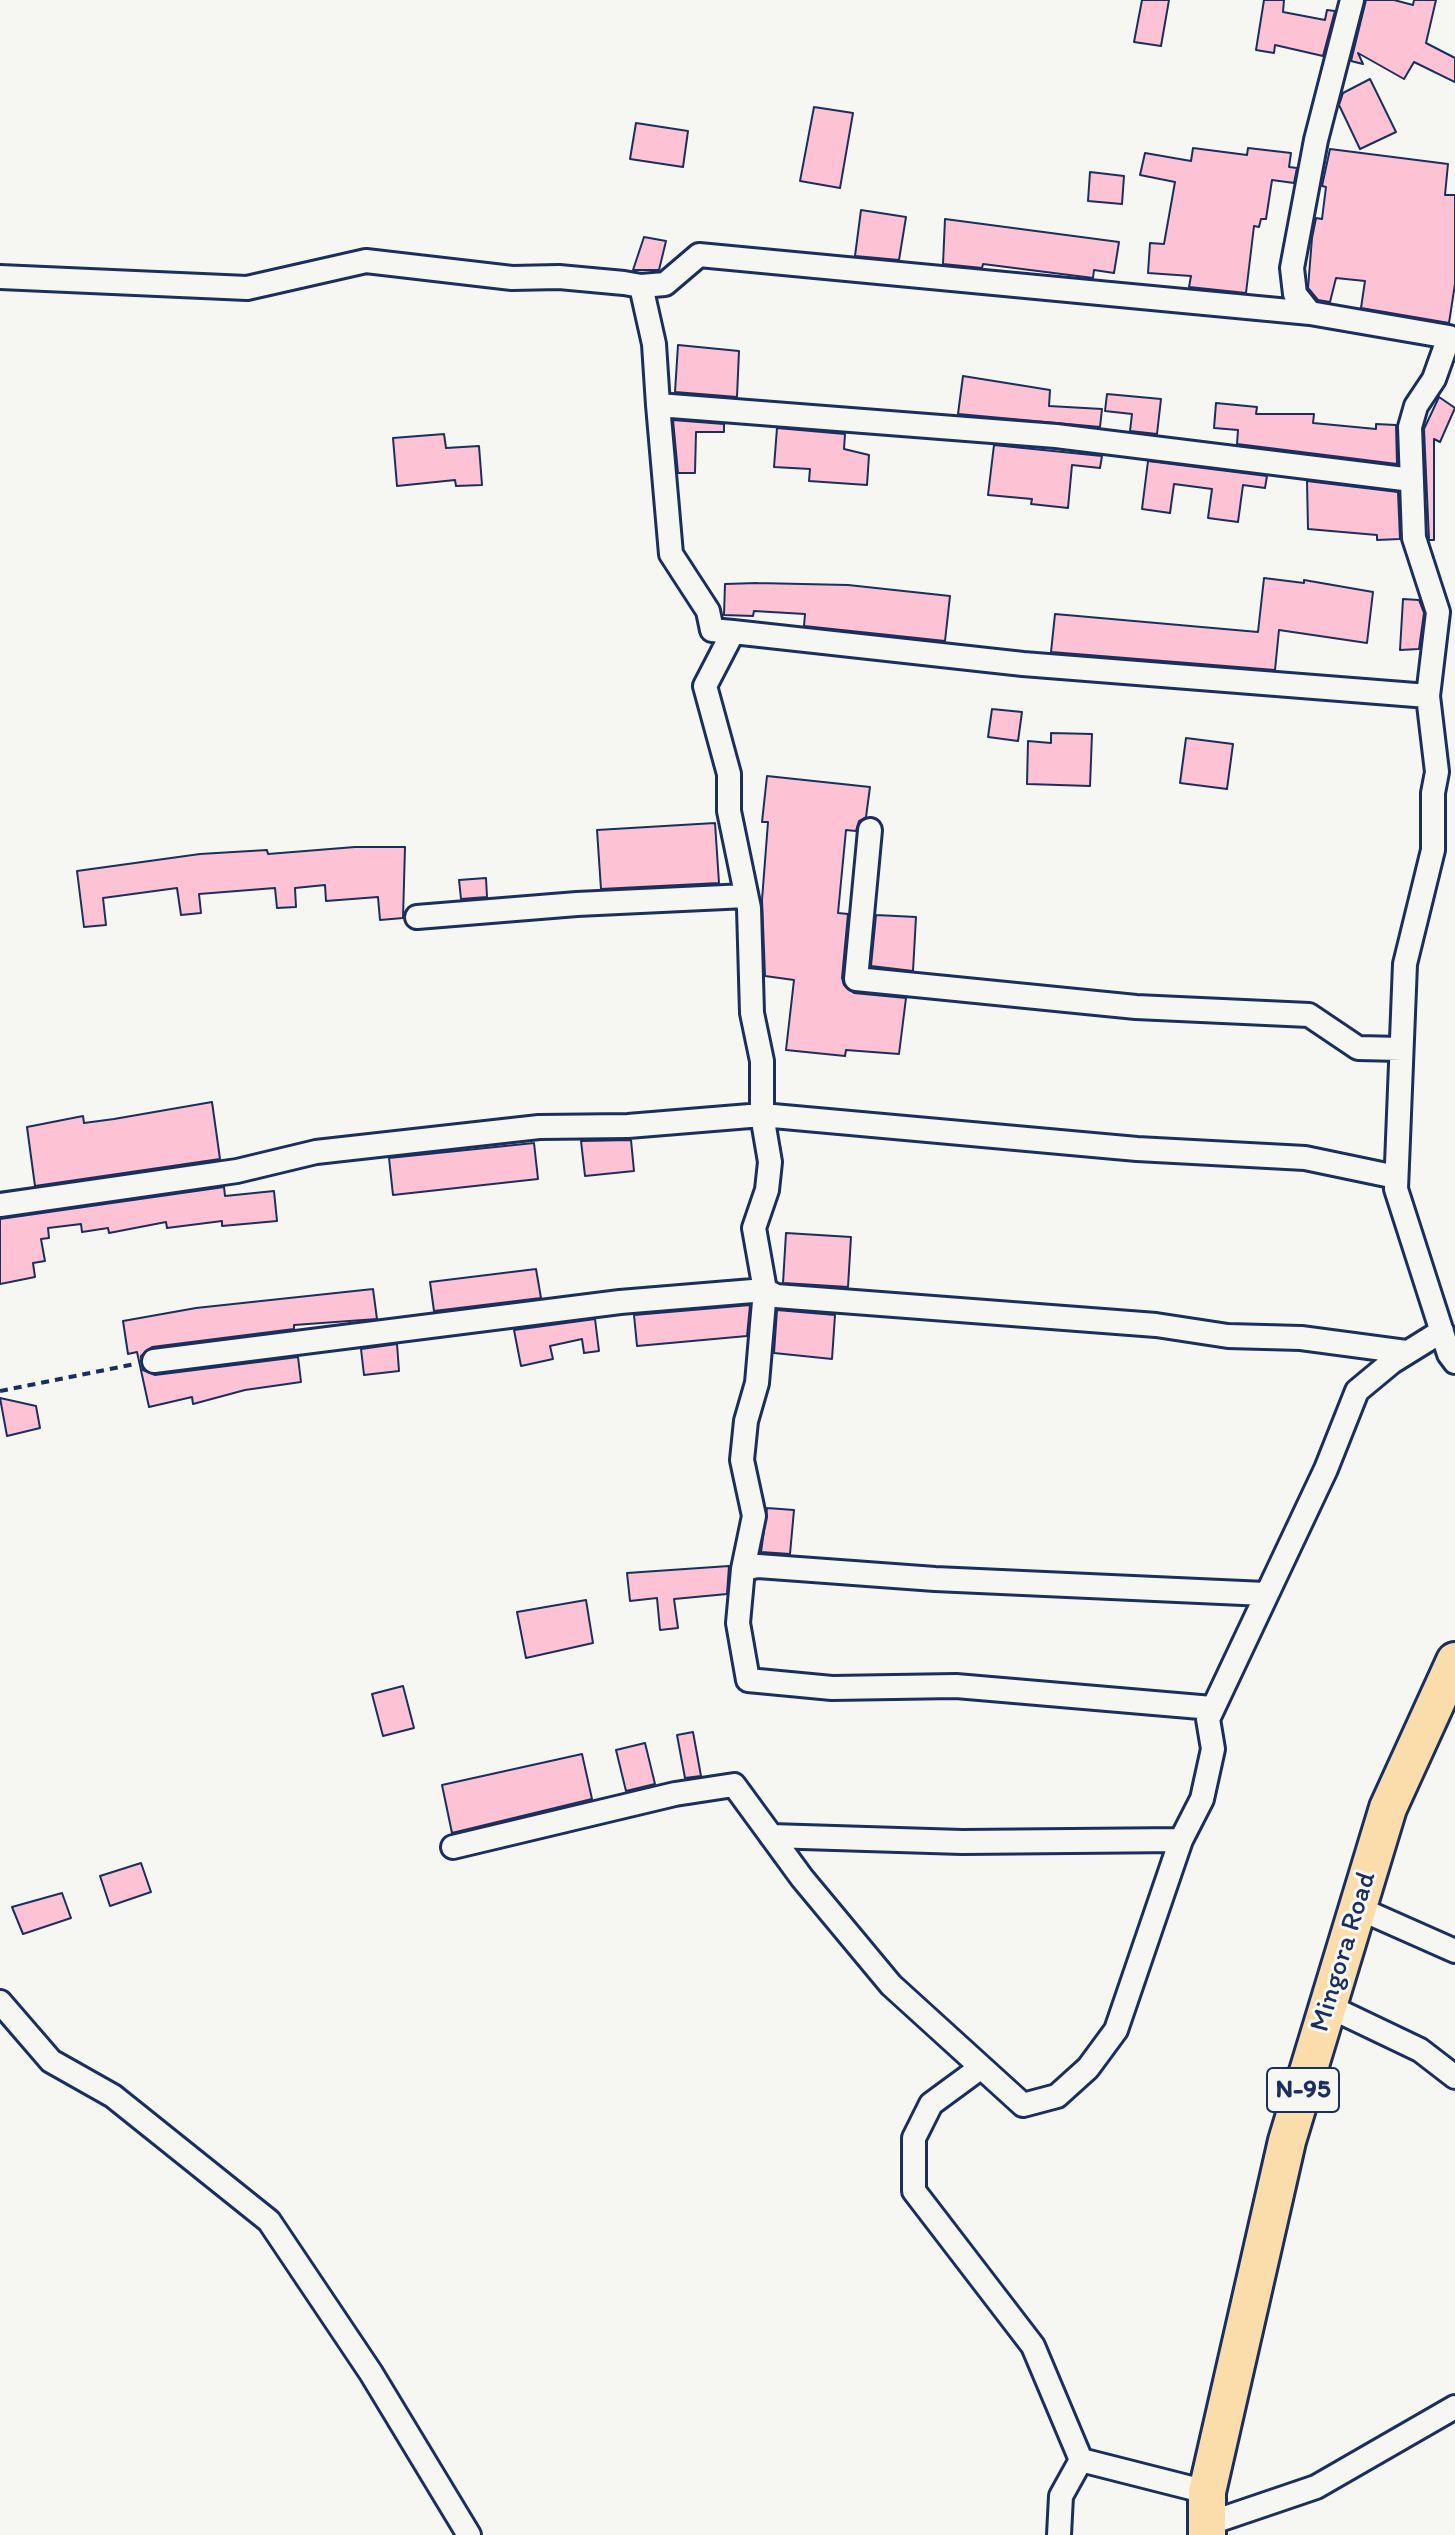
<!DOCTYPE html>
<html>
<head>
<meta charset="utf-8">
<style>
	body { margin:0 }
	canvas { display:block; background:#f6f6f2 }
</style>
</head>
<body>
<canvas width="1455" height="2535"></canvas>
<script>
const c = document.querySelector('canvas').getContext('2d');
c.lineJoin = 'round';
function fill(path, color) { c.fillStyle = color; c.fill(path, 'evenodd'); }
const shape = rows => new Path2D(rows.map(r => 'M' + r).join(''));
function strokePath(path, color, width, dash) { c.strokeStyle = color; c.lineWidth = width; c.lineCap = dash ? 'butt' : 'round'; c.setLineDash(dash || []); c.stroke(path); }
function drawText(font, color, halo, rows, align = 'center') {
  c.font = font + ' Itim,sans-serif'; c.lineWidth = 6; c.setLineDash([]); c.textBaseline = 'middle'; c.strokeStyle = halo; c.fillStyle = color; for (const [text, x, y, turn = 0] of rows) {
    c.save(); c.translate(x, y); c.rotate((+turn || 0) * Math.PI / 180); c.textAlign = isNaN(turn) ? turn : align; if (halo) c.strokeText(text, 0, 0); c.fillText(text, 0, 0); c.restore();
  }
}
const building = shape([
	[1142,0,1169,0,1161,46,1134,42,1142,0],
	[1264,0,1284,0,1283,12,1325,20,1327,10,1335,11,1323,56,1275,45,1274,53,1256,50,1264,0],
	[1366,0,1394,0,1413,5,1414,0,1436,0,1426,43,1455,58,1455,82,1414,62,1404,79,1358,53,1363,64,1351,61,1366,0],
	[1370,79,1396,132,1360,149,1339,105,1343,93,1370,79],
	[814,107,853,113,840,188,800,181,814,107],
	[636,123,688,131,683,167,630,159,636,123],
	[1193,148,1247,155,1248,148,1291,153,1289,167,1297,168,1294,183,1272,180,1266,219,1261,219,1259,227,1254,226,1246,293,1189,287,1191,276,1148,273,1150,243,1164,244,1175,182,1140,175,1145,153,1191,161,1193,148],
	[1330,149,1448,164,1445,195,1455,195,1455,284,1449,323,1361,308,1365,281,1336,278,1330,302,1318,300,1308,288,1312,238,1316,218,1322,219,1326,187,1322,186,1330,149],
	[1090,172,1124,176,1122,204,1088,201,1090,172],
	[861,210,906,217,899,260,855,256,861,210],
	[945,219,1119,242,1114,273,1094,270,1093,278,983,264,982,268,943,264,945,219],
	[644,237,666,241,659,270,633,270,644,237],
	[678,345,739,351,737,397,675,392,678,345],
	[963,376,1050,390,1049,406,1102,409,1100,427,958,414,963,376],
	[1107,394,1161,399,1157,434,1130,431,1132,414,1105,411,1107,394],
	[1439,397,1455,408,1440,442,1434,439,1434,540,1429,540,1424,429,1439,397],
	[1216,403,1257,407,1256,414,1314,414,1313,423,1376,429,1376,424,1396,425,1397,464,1237,444,1238,430,1214,428,1216,403],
	[673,420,724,424,724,432,696,432,695,473,678,473,673,420],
	[777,428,845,434,844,449,869,455,867,485,809,481,810,469,774,467,777,428],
	[444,434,446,448,479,446,482,485,456,486,455,480,397,486,393,438,444,434],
	[994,445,1102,456,1100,468,1072,465,1068,508,1031,504,1032,499,988,495,994,445],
	[1148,461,1267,476,1265,488,1243,485,1238,522,1208,518,1212,489,1174,484,1170,513,1142,509,1148,461],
	[1307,481,1398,492,1400,539,1377,540,1377,535,1308,529,1307,481],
	[1264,578,1304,583,1304,580,1373,592,1367,643,1279,630,1275,670,1051,652,1055,614,1258,632,1264,578],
	[757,583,848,585,950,596,945,641,804,626,805,614,754,611,753,616,724,615,725,584,757,583],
	[1403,599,1419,600,1424,613,1419,649,1400,650,1403,599],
	[992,709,1022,712,1018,741,988,737,992,709],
	[1051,733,1092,734,1090,786,1027,784,1028,741,1051,743,1051,733],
	[1186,738,1233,744,1227,789,1180,783,1186,738],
	[767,776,870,787,866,817,859,821,856,831,846,830,838,913,848,914,842,978,844,985,854,993,906,998,899,1054,846,1050,845,1056,786,1050,794,980,765,976,762,900,768,822,762,822,767,776],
	[715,823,719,883,601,889,597,830,715,823],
	[355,847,405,847,403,918,380,920,378,897,326,901,325,885,295,888,296,907,277,908,275,888,199,894,201,913,181,915,177,888,103,898,106,925,84,927,77,871,200,854,267,850,268,854,355,847],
	[486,878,487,897,461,899,459,880,486,878],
	[876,915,916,917,913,971,871,966,876,915],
	[212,1102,220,1159,35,1186,27,1127,83,1116,84,1123,114,1119,212,1102],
	[631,1140,634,1171,585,1176,581,1141,631,1140],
	[534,1143,538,1179,393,1195,389,1158,534,1143],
	[224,1187,225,1196,274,1191,277,1221,222,1226,222,1221,167,1228,166,1222,109,1233,108,1228,82,1232,81,1224,48,1228,49,1238,41,1239,45,1261,33,1263,35,1277,0,1284,0,1219,224,1187],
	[786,1233,851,1237,848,1287,783,1283,786,1233],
	[536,1269,541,1298,434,1311,430,1282,536,1269],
	[373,1289,377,1319,294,1325,294,1329,152,1347,141,1356,143,1370,155,1375,298,1357,301,1382,245,1390,193,1404,192,1397,149,1407,137,1352,128,1354,123,1321,196,1308,373,1289],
	[750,1305,747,1336,637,1346,634,1315,750,1305],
	[777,1310,835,1315,832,1359,774,1353,777,1310],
	[595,1319,599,1351,584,1353,582,1339,550,1346,553,1359,521,1366,514,1330,595,1319],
	[397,1344,399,1371,364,1375,361,1349,397,1344],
	[0,1398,36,1406,40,1428,7,1436,0,1398],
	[767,1508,794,1510,790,1554,761,1552,767,1508],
	[729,1566,727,1594,674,1599,678,1628,660,1630,657,1598,630,1601,627,1573,729,1566],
	[586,1600,593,1643,526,1658,517,1612,586,1600],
	[403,1686,414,1728,383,1736,372,1694,403,1686],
	[693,1732,701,1776,685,1778,677,1735,693,1732],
	[645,1743,655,1784,626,1791,616,1750,645,1743],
	[582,1754,592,1799,452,1833,442,1785,582,1754],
	[141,1863,151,1892,110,1906,100,1876,141,1863],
	[62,1893,71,1918,23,1934,12,1907,62,1893]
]);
fill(building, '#fdc3d5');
strokePath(building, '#1b2f5e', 2);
const minor = shape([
	[1352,0,1316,140,1292,268,1295,294,1310,313,1449,337,1434,379,1416,406,1410,427,1414,538,1438,612,1428,696,1437,772,1433,793,1433,850,1405,964,1396,1189,1449,1354,1455,1362],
	[0,277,247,288,366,261,512,278,559,277,624,283,641,286,654,344,658,405,1056,436,1412,480],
	[641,286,665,284,699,255,1310,313],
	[658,405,671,554,708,611,712,630,733,632],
	[870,830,856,979,1136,1007,1309,1015,1358,1048,1401,1049],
	[417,917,577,904,746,896],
	[0,1205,237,1171,316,1152,539,1127,628,1126,762,1115,1137,1149,1305,1158,1396,1177],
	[154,1361,620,1302,765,1290,776,1296,1156,1325,1228,1336,1301,1338,1406,1352],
	[743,1569,754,1516,742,1460,746,1421,757,1383,765,1290,754,1228,767,1190,770,1162,762,1115,762,1061,752,1013,749,908,729,811,729,774,705,686,733,632,1023,664,1428,696],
	[1212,1708,956,1686,832,1688,748,1680,738,1623,743,1569,758,1566,935,1579,1265,1594],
	[771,1836,962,1842,1181,1840],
	[453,1847,675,1794,734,1785,802,1878,891,1985,1023,2105,1057,2096,1088,2068,1116,2030,1181,1840,1202,1799,1213,1749,1208,1719,1326,1469,1357,1391,1392,1362,1442,1331],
	[1358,1908,1455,1951],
	[0,2002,51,2061,113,2096,269,2221,371,2373,469,2535],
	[1328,2006,1420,2050,1455,2077],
	[980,2068,931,2104,914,2138,914,2191,1033,2346,1081,2460],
	[1207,2524,1316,2487,1455,2407],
	[1059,2535,1061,2496,1081,2460,1207,2492]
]);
const trunk = shape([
	[1207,2535,1207,2492,1287,2141,1388,1808,1455,1661]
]);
strokePath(minor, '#1b2f5e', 28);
strokePath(trunk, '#1b2f5e', 42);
strokePath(shape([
	[0,1391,135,1364]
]), '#1b2f5e', 4, [8, 6]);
strokePath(minor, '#f6f6f2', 22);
strokePath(trunk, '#fbddab', 36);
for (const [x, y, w] of [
	[1303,2090,72]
]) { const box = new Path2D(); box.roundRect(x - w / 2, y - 22, w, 44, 6); c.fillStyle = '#f6f6f2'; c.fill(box); strokePath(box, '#1b2f5e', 2); }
drawText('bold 26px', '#1b2f5e', null, [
	["N-95",1303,2090]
]);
drawText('28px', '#1b2f5e', '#f6f6f2', [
	["Mingora Road",1344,1952,-73]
]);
</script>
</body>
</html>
